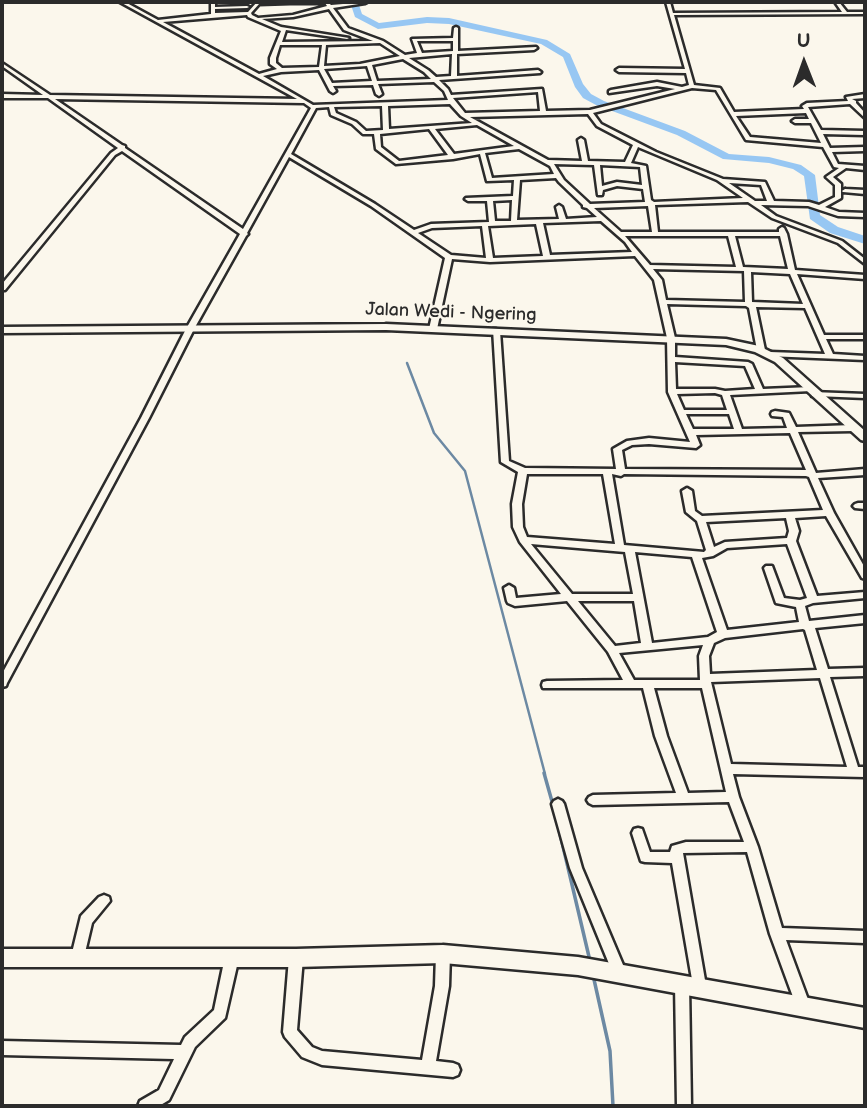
<!DOCTYPE html>
<html>
<head>
<meta charset="utf-8">
<style>
	body { margin:0 }
	#map { position:relative; width:867px; height:1108px; overflow:hidden; background:#fbf7ec; font-family:"Balsamiq Sans",sans-serif }
	canvas { display:block }
	.frame { position:absolute; inset:0; border:4px solid #2b2b2b; pointer-events:none }
	.north { position:absolute; left:769px; top:28px; width:70px; height:70px; -webkit-text-stroke:5px #fbf7ec; paint-order:stroke; rotate:359deg; font-size:19px; font-weight:700; line-height:28px; text-align:center; color:#2b2b2b }
	.north::after { content:''; display:block; margin:auto; width:24px; height:32px; background:#2b2b2b; clip-path:polygon(50% 0,100% 100%,50% 72%,0 100%) }
</style>
</head>
<body>
<div id="map">
<canvas width="867" height="1108"></canvas>
<div class="frame"></div>
<div class="north">U</div>
</div>
<script>
const c = document.querySelector('canvas').getContext('2d');
c.lineJoin = 'round';
const shape = rows => new Path2D(rows.map(r => 'M' + r).join(''));
function strokePath(path, color, width, dash) { c.strokeStyle = color; c.lineWidth = width; c.lineCap = dash ? 'butt' : 'round'; c.setLineDash(dash || []); c.stroke(path); }
function fill(path, color) { c.fillStyle = color; c.fill(path, 'evenodd'); }
function drawText(font, color, halo, rows, align = 'center') {
  c.font = font + ' "Balsamiq Sans",sans-serif'; c.lineWidth = 5; c.setLineDash([]); c.textBaseline = 'middle'; c.strokeStyle = halo; c.fillStyle = color; for (const [text, x, y, turn = 0] of rows) {
    c.save(); c.translate(x, y); c.rotate((+turn || 0) * Math.PI / 180); c.textAlign = isNaN(turn) ? turn : align; if (halo) c.strokeText(text, 0, 0); c.fillText(text, 0, 0); c.restore();
  }
}
strokePath(shape([
	[407,363,434,433,465,471,545,774]
]), '#6c89a3', 2.5);
strokePath(shape([
	[544,773,553,805],
	[557,821,590,961],
	[593,975,610,1051,613,1106]
]), '#6c89a3', 3.5);
fill(shape([
	[350,2,358,2,362,14,379,23,427,17,449,18,547,40,570,54,583,84,591,94,604,101,685,131,729,154,769,157,801,165,815,175,820,215,838,227,865,236,865,244,830,233,810,219,804,176,793,169,769,163,723,159,677,135,596,105,583,98,575,87,563,57,541,44,449,24,427,23,378,29,355,17,350,2]
]), '#97c7f3');
const street = shape([
	[120,2,125,2,158,20,211,14,211,2,215,2,215,7,247,6,249,7,247,8,215,9,215,13,248,12,257,2,328,2,331,5,367,2,365,3,333,8,348,28,383,41,405,55,417,53,412,39,453,38,454,28,456,27,458,28,458,51,536,47,537,48,534,50,457,54,457,76,538,70,541,72,540,73,439,80,448,89,451,95,542,89,546,111,590,110,675,89,657,86,609,93,609,91,611,90,657,82,682,87,689,85,686,73,619,72,616,70,619,68,685,69,666,2,670,2,673,13,842,12,835,2,839,2,847,12,865,12,865,14,674,15,694,85,720,88,734,112,804,109,802,106,807,103,848,101,846,97,865,94,865,98,852,99,856,101,856,103,865,113,865,118,850,104,808,107,821,130,865,131,865,135,823,134,830,148,865,147,865,151,832,152,838,164,865,166,865,170,846,168,833,177,841,184,841,198,825,207,839,212,865,213,865,217,838,216,808,206,761,205,776,216,842,241,865,259,865,264,838,243,772,218,748,202,655,205,658,232,779,232,779,229,782,227,784,228,787,234,795,270,865,275,865,279,797,274,824,335,865,335,865,339,826,339,833,354,865,356,865,360,767,356,766,354,770,352,825,354,805,308,756,307,765,350,761,352,757,350,749,308,746,306,667,304,675,338,675,357,748,362,752,364,763,389,811,387,815,389,811,391,730,395,742,429,787,428,783,417,772,416,771,414,772,412,775,411,789,413,796,427,853,425,857,428,853,431,798,432,816,473,865,469,865,475,818,478,834,513,865,568,865,579,862,578,826,516,795,518,799,531,796,541,817,596,865,592,865,598,813,603,805,606,809,621,865,615,865,623,815,628,828,669,865,668,865,676,830,677,858,767,865,767,865,777,733,774,739,797,758,847,782,928,865,931,865,943,786,940,810,1005,808,1010,803,1012,798,1010,796,1005,770,934,747,852,683,853,706,986,704,991,699,992,694,991,672,863,645,862,641,861,632,833,634,829,638,828,642,829,650,852,670,852,672,846,686,842,744,842,729,802,593,805,589,803,587,800,589,797,593,795,676,793,655,736,643,688,543,688,542,685,543,682,547,681,623,680,608,652,567,601,515,606,508,603,507,601,504,588,509,585,514,588,516,598,561,594,520,542,513,527,512,504,518,472,501,462,493,329,496,329,500,331,509,461,525,468,616,469,613,449,627,441,649,438,690,442,668,392,667,338,654,280,635,256,490,262,452,259,437,329,433,331,430,331,429,329,445,258,371,206,289,157,247,233,248,234,246,236,194,329,149,418,7,683,6,686,2,687,2,674,141,418,186,329,240,234,122,151,115,155,5,290,2,290,2,284,111,153,118,148,48,98,2,98,2,94,43,95,2,66,2,63,50,95,297,99,120,2],
	[290,3,325,3,327,6,293,15,258,18,252,15,251,13,259,4,290,3],
	[329,9,344,30,373,41,282,42,286,30,347,39,349,38,281,27,262,19,293,17,329,9],
	[247,15,248,17,281,31,270,58,270,64,277,69,259,74,163,22,247,15],
	[417,41,453,41,453,51,422,53,417,41],
	[380,43,400,56,360,64,324,66,326,45,380,43],
	[280,45,322,45,319,67,282,68,276,63,276,58,280,45],
	[452,54,451,76,436,77,428,70,409,58,452,54],
	[403,59,424,72,431,79,377,81,372,65,403,59],
	[367,66,372,81,332,83,324,69,367,66],
	[319,70,330,91,333,93,336,91,333,86,373,85,376,94,379,96,382,94,378,84,434,82,444,91,448,100,313,105,263,76,281,72,319,70],
	[692,88,716,90,746,140,823,147,834,167,839,168,826,177,835,185,835,197,819,205,809,202,774,201,765,182,723,179,656,152,601,124,593,113,692,88],
	[538,92,540,111,465,113,453,98,538,92],
	[55,99,304,103,311,108,243,229,125,148,125,146,122,145,55,99],
	[450,104,461,116,472,123,389,129,388,106,450,104],
	[382,106,383,130,366,131,356,122,336,113,334,107,382,106],
	[329,107,331,115,352,124,363,134,374,134,376,149,396,164,453,159,480,154,487,181,514,180,513,196,466,198,465,199,468,201,487,201,489,222,431,224,414,230,375,204,291,154,316,108,329,107],
	[806,113,809,119,795,119,792,121,795,123,811,123,821,143,750,137,736,116,806,113],
	[588,114,597,126,633,145,625,162,588,161,584,140,581,138,578,140,582,161,548,160,470,117,588,114],
	[477,125,514,146,454,154,435,129,477,125],
	[429,129,448,155,399,161,381,147,380,134,429,129],
	[638,147,717,180,743,198,654,202,651,200,646,166,631,163,638,147],
	[519,149,550,166,554,174,492,178,485,153,519,149],
	[554,164,594,165,598,195,602,195,603,190,617,186,643,189,645,202,590,204,564,180,554,164],
	[600,165,640,167,642,185,617,182,602,186,600,165],
	[556,178,559,182,583,205,583,207,587,208,597,217,566,219,562,207,559,205,556,207,559,219,517,220,520,180,556,178],
	[729,183,761,185,767,201,755,201,729,183],
	[512,200,511,221,495,221,493,201,512,200],
	[648,206,652,232,621,232,594,208,648,206],
	[601,221,625,242,632,252,550,255,543,223,601,221],
	[536,224,543,256,493,258,488,226,536,224],
	[482,226,486,258,451,255,418,233,432,228,482,226],
	[625,236,728,236,736,267,650,265,625,236],
	[735,236,780,236,788,269,743,267,735,236],
	[653,269,744,271,745,302,666,300,662,280,653,269],
	[751,272,790,274,803,304,752,302,751,272],
	[675,362,745,366,755,389,725,391,715,389,676,389,675,362],
	[715,393,722,395,727,410,684,410,677,394,715,393],
	[686,414,729,414,734,429,693,429,686,414],
	[790,433,806,470,625,469,622,450,632,445,649,444,696,448,700,445,696,435,790,433],
	[527,474,603,474,615,544,527,537,523,527,522,504,527,474],
	[612,474,621,476,624,474,806,476,809,477,823,510,702,516,695,511,692,491,687,488,682,491,686,512,697,521,706,550,704,552,624,545,612,474],
	[786,518,789,531,787,538,725,542,714,547,706,522,786,518],
	[531,544,625,552,633,594,572,594,531,544],
	[787,544,807,598,800,600,784,598,772,566,766,566,764,568,776,603,796,607,799,622,727,630,702,558,713,556,727,548,787,544],
	[635,552,692,557,717,632,708,637,652,643,635,552],
	[578,601,634,601,641,643,615,646,578,601],
	[803,629,805,630,817,670,710,674,709,656,714,643,725,638,803,629],
	[703,645,699,656,700,680,634,680,619,653,703,645],
	[820,678,847,767,731,764,711,682,820,678],
	[654,688,702,688,726,792,688,793,667,736,654,688],
	[845,189,865,190,865,194,843,192,842,191,845,189],
	[812,392,865,394,865,398,815,396,812,396,812,392],
	[858,503,865,503,865,509,855,508,853,506,855,504,858,503],
	[558,799,562,801,564,804,582,868,626,972,624,976,619,978,614,976,570,868,552,804,554,801,558,799],
	[104,895,109,897,110,901,92,923,83,961,78,963,73,961,71,957,81,916,99,897,104,895],
	[443,948,448,950,450,954,449,986,436,1061,453,1063,458,1065,460,1070,458,1075,453,1077,322,1065,302,1057,285,1037,283,1032,289,958,291,954,296,952,301,954,303,958,297,1030,312,1047,322,1051,422,1060,435,986,436,954,438,950,443,948],
	[232,951,237,953,239,957,225,1018,195,1047,169,1100,159,1106,138,1106,140,1101,159,1090,174,1059,2,1055,2,1041,181,1045,185,1037,214,1010,225,957,227,953,232,951],
	[682,978,687,979,689,984,691,1106,677,1106,675,984,677,979,682,978]
]);
const secondary = shape([
	[386,324,726,339,759,346,783,358,865,431,865,441,861,440,775,362,755,352,726,345,386,330,2,333,2,327,386,324],
	[443,945,578,957,865,1008,865,1028,578,975,443,963,296,967,2,967,2,949,296,949,443,945]
]);
strokePath(street, '#2b2b2b', 5);
strokePath(secondary, '#2b2b2b', 5);
fill(street, '#fbf7ec');
fill(secondary, '#fbf7ec');
drawText('18px', '#2b2b2b', '#fbf7ec', [
	["Jalan Wedi - Ngering",451,313,2]
]);
</script>
</body>
</html>
